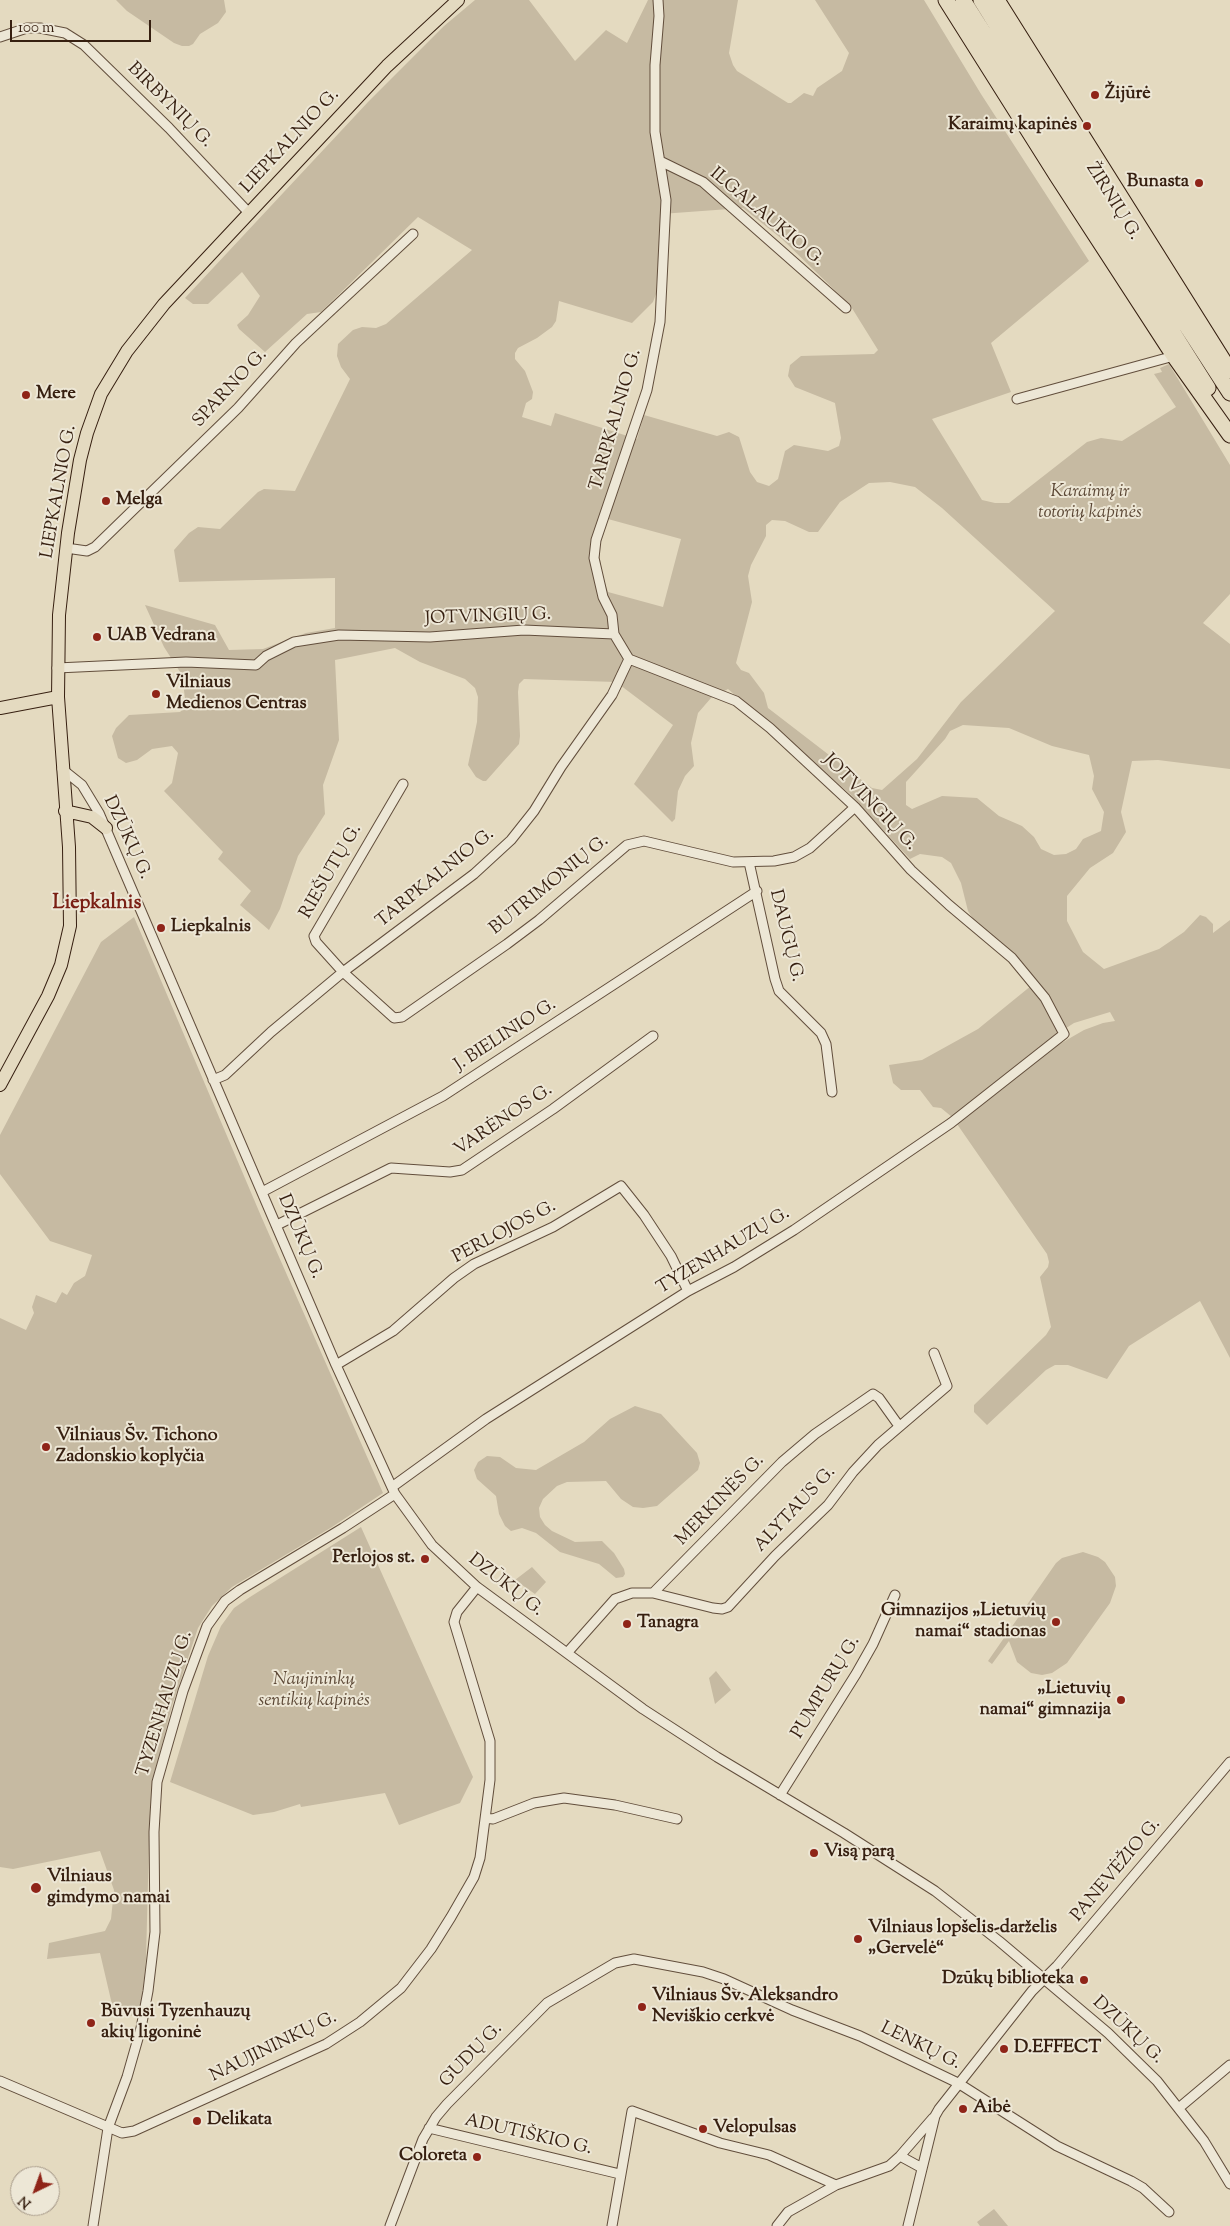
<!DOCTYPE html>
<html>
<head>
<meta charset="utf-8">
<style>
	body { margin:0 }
	#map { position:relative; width:1230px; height:2226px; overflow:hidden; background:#e4dac0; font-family:"Sorts Mill Goudy",serif }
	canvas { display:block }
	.north { position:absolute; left:10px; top:2166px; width:50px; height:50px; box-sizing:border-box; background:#ede7d6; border:1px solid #a49787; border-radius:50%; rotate:222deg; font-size:14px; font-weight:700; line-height:20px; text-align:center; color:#361f10 }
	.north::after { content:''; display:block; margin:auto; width:18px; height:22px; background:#8f2418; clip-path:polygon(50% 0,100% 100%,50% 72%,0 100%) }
	.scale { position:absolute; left:10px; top:20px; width:141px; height:22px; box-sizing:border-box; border:2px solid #361f10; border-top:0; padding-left:6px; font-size:15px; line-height:18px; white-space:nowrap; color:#361f10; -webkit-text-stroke:4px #ede7d6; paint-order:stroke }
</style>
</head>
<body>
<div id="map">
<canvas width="1230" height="2226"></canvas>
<div class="north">N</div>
<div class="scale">100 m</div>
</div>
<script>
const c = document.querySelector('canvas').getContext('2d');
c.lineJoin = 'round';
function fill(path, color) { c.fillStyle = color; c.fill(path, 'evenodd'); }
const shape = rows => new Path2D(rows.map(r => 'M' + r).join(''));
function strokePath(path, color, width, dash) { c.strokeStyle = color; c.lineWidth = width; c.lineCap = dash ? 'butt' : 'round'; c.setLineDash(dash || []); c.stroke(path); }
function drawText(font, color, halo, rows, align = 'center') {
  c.font = font + ' "Sorts Mill Goudy",serif'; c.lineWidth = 4; c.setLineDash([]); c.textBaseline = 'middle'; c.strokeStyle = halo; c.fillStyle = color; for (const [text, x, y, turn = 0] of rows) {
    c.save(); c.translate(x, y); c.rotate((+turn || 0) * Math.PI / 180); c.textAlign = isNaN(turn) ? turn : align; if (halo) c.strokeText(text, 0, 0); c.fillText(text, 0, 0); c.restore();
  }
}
fill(shape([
	[116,0,224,0,226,12,218,23,200,34,193,44,189,46,182,46,174,43,127,11],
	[475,0,529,0,575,61,606,30,627,43,648,0,738,0,729,53,733,65,737,71,788,103,791,103,804,93,813,96,817,88,842,71,849,53,815,0,924,0,981,94,1089,261,991,343,1011,392,932,419,982,500,995,503,1009,503,1087,442,1101,438,1122,441,1176,407,1154,374,1162,372,1160,368,1169,364,1230,465,1230,594,1203,623,1230,644,1230,769,1158,760,1132,761,1121,812,1126,832,1113,853,1090,868,1067,896,1067,921,1083,952,1104,969,1159,949,1184,932,1200,915,1206,917,1213,924,1213,933,1230,920,1230,1358,1200,1301,1129,1346,1107,1379,1068,1365,1055,1365,1046,1370,987,1425,974,1412,974,1405,1046,1335,1051,1327,1040,1277,1048,1267,1049,1262,1047,1254,957,1124,1058,1045,1084,1030,1103,1023,1115,1021,1110,1012,1074,1023,1057,1034,952,1117,941,1108,933,1107,920,1090,901,1090,893,1083,889,1065,922,1060,978,1029,1037,981,973,919,968,911,961,883,951,863,942,857,920,854,910,859,850,794,728,689,711,698,698,713,691,743,694,766,685,776,678,791,675,819,672,822,634,784,673,725,616,682,524,679,519,684,518,692,520,736,519,744,486,781,483,781,476,777,468,765,477,722,478,697,475,688,465,679,420,662,395,648,335,660,339,740,323,785,325,814,298,856,280,909,269,930,240,905,251,891,218,859,223,852,164,791,172,783,178,753,172,746,152,749,137,760,126,763,118,758,112,736,116,728,129,715,180,712,186,706,182,675,164,647,145,605,215,625,229,650,263,649,306,633,335,628,335,578,179,582,174,550,189,533,198,527,220,529,258,492,264,489,295,491,350,379,341,367,337,356,338,344,353,330,362,327,376,328,386,324,472,250,418,217,321,312,307,314,265,352,239,329,237,325,248,315,260,296,242,272,208,304,193,304,185,298,368,102,444,26],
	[743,208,782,239,850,305,878,350,874,354,801,356,790,365,788,376,795,387,835,403,841,438,839,446,828,451,794,445,785,451,778,479,769,486,757,482,750,472,739,437,729,432,717,436,644,415,637,439,555,413,551,426,522,417,526,403,532,399,533,392,525,371,515,359,515,353,518,348,537,338,552,327,556,321,559,301,632,323,653,302,656,294,661,214],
	[890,482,915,487,942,508,1055,611,961,702,917,759,882,790,872,788,768,708,764,693,749,673,741,670,736,663,752,602,748,576,751,565,766,536,766,525,772,520,785,521,809,532,818,532,840,502,869,483],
	[608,519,681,539,663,607,608,592,603,577,600,559,600,546],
	[963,725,1009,728,1052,746,1089,755,1094,776,1092,789,1104,812,1101,831,1083,839,1076,849,1066,854,1054,855,1041,849,1034,837,1022,826,999,816,977,798,942,796,912,809,906,805,906,782,945,739,950,731],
	[134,917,261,1216,383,1493,332,1527,232,1587,212,1606,198,1628,172,1706,154,1776,149,1842,146,1959,140,2017,114,2013,100,1953,47,1959,49,1943,105,1931,111,1919,114,1890,100,1851,13,1869,0,1867,0,1318,26,1330,34,1313,32,1307,36,1295,56,1303,62,1292,67,1295,74,1283,85,1276,92,1255,50,1241,0,1174,0,1135,101,942],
	[635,1406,661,1414,697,1453,700,1463,698,1470,657,1506,643,1508,633,1507,621,1499,606,1481,567,1482,557,1486,543,1499,539,1508,540,1517,545,1525,552,1531,575,1542,602,1541,614,1553,624,1569,625,1574,623,1577,616,1578,599,1564,560,1552,536,1533,522,1528,511,1531,505,1526,499,1514,496,1496,477,1479,474,1470,478,1462,487,1456,500,1457,516,1468,536,1470,584,1442,610,1419],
	[361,1527,473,1777,460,1803,399,1825,385,1793,301,1807,300,1804,274,1812,253,1815,170,1782,208,1656,221,1626,234,1608,250,1597],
	[1083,1552,1098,1557,1105,1562,1115,1577,1116,1586,1110,1603,1067,1663,1052,1673,1042,1675,1031,1673,1017,1662,1009,1641,992,1664,988,1661,1056,1563,1062,1558],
	[532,1567,546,1582,535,1594,515,1580],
	[716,1671,731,1690,715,1704,709,1678],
	[994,2209,1008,2226,980,2226,977,2222]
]), '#c6baa2');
const street = shape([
	[0,37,27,28,40,28,65,33,84,45,169,128,249,213],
	[660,161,703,182,846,308],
	[1017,399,1174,356],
	[66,548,87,551,95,547,238,408,296,343,413,234],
	[614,634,612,615,603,597,594,558,596,540,647,390,660,322,666,200,655,132,655,65,659,16,658,0],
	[57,668,186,662,256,665,266,656,294,642,339,635,430,637,524,630,614,634,629,659,736,701,770,728,855,807,911,870,949,905,1012,958,1045,998,1064,1034,951,1123,794,1230,734,1267,688,1291,486,1419,392,1487],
	[62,769,82,785,99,813,336,1365,395,1494,432,1545,477,1587,643,1709,717,1757,844,1833,935,1891,999,1941,1108,2033,1157,2081,1204,2141,1230,2184],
	[403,784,314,936,316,942,343,972,394,1018,402,1017,507,944,539,920,627,845,644,841,733,862,774,861,794,857,810,848,855,807],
	[749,862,775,979,779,991,821,1033,826,1044,832,1092],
	[213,1080,225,1075,271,1032,343,972,474,874,511,840,534,811,561,767,612,695,629,659],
	[262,1192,443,1096,757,891],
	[277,1225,391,1168,450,1172,462,1170,553,1109,653,1036],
	[336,1365,393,1331,454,1278,474,1264,553,1227,621,1186,644,1215,671,1256,688,1291],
	[653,1593,713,1608,722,1609,728,1607,775,1556,828,1505,853,1472,878,1445,947,1386,934,1353],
	[567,1653,615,1599,632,1593,653,1593,782,1462,815,1434,873,1394,879,1398,899,1426],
	[780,1795,856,1674,873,1644,895,1595],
	[486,1818,493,1819,534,1803,564,1798,615,1805,677,1819],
	[0,2081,122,2133,134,2131,326,2044,360,2022,401,1988,431,1949,451,1917,474,1877,480,1858,490,1780,490,1741,454,1622,457,1612,477,1587],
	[1180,2107,1230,2065],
	[429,2128,620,2174],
	[900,2156,922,2168],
	[93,2226,108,2128,127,2077,141,2028,148,1991,155,1932,154,1832,157,1782,183,1691,207,1626,225,1601,240,1590,343,1528,395,1494],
	[390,2226,423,2139,436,2117,447,2104,547,2003,615,1963,634,1959,703,1972,724,1979,792,2010,860,2036,958,2083,1057,2146,1131,2181,1143,2188,1169,2212],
	[612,2226,632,2111,720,2143,769,2155,836,2185],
	[777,2226,788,2212,836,2185,889,2166,900,2156,933,2118],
	[908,2226,935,2116,939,2109,1032,1991,1057,1966,1230,1762]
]);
const primary = shape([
	[0,708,58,697],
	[65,811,92,817,106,828],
	[0,1085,48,996,61,965,70,926,69,847,58,697,59,615,68,533,80,460,87,433,101,394,127,351,164,304,387,66,458,0]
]);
const highway = shape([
	[946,0,1057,176,1174,356,1230,435],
	[963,0,1208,388],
	[981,0,1118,220,1230,393],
	[997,0,1230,371]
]);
strokePath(street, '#624e3c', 11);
strokePath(primary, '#361f10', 14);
strokePath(highway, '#361f10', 17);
strokePath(street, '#ede7d6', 9);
strokePath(primary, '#e4dac0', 12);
strokePath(highway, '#e4dac0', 15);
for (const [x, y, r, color] of [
	[1095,95,5,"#8f2418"],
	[1087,126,5,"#8f2418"],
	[1199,183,5,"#8f2418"],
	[26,395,5,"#8f2418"],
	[106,501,5,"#8f2418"],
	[97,637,5,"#8f2418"],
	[156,694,5,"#8f2418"],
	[161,928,5,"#8f2418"],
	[46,1447,5,"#8f2418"],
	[425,1559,5,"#8f2418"],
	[1056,1622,5,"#8f2418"],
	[627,1624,5,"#8f2418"],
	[1121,1700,5,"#8f2418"],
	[814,1853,5,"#8f2418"],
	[36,1888,6,"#8f2418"],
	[858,1939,5,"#8f2418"],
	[1084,1980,5,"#8f2418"],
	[642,2007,5,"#8f2418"],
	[91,2023,5,"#8f2418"],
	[1004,2049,5,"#8f2418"],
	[963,2109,5,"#8f2418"],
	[197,2121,5,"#8f2418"],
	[703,2129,5,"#8f2418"],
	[477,2157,5,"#8f2418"]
]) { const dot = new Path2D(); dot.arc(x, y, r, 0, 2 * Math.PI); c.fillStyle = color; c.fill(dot); strokePath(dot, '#ede7d6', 2); }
drawText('bold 18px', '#361f10', '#ede7d6', [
	["Žijūrė",1105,95],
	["Karaimų kapinės",1077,126,"right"],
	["Bunasta",1189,183,"right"],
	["Mere",36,395],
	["Melga",116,501],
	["UAB Vedrana",107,637],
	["Vilniaus",166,684],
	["Medienos Centras",166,705],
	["Liepkalnis",171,928],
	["Vilniaus Šv. Tichono",56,1437],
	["Zadonskio koplyčia",56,1458],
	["Perlojos st.",415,1559,"right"],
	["Gimnazijos „Lietuvių",1046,1612,"right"],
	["namai“ stadionas",1046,1633,"right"],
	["Tanagra",637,1624],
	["„Lietuvių",1111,1690,"right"],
	["namai“ gimnazija",1111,1711,"right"],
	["Visą parą",824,1853],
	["Vilniaus",47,1878],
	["gimdymo namai",47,1899],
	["Vilniaus lopšelis-darželis",868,1929],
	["„Gervelė“",868,1950],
	["Dzūkų biblioteka",1074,1980,"right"],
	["Vilniaus Šv. Aleksandro",652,1997],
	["Neviškio cerkvė",652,2018],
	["Būvusi Tyzenhauzų",101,2013],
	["akių ligoninė",101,2034],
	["D.EFFECT",1014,2049],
	["Aibė",973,2109],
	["Delikata",207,2121],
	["Velopulsas",713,2129],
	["Coloreta",467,2157,"right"]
], 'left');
drawText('18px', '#361f10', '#ede7d6', [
	["BIRBYNIŲ G.",169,106,45],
	["LIEPKALNIO G.",291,142,-47],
	["ŽIRNIŲ G.",1112,202,58],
	["ILGALAUKIO G.",766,218,40],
	["SPARNO G.",231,389,-47],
	["TARPKALNIO G.",617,420,-74],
	["LIEPKALNIO G.",60,492,-80],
	["JOTVINGIŲ G.",488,618,-2],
	["JOTVINGIŲ G.",869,803,46],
	["DZŪKŲ G.",126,838,65],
	["RIEŠUTŲ G.",332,872,-60],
	["TARPKALNIO G.",436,879,-39],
	["BUTRIMONIŲ G.",550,886,-39],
	["DAUGŲ G.",785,936,76],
	["J. BIELINIO G.",506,1036,-33],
	["VARĖNOS G.",504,1121,-34],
	["PERLOJOS G.",505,1233,-28],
	["DZŪKŲ G.",299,1237,67],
	["TYZENHAUZŲ G.",724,1252,-31],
	["MERKINĖS G.",721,1501,-46],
	["ALYTAUS G.",796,1510,-47],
	["DZŪKŲ G.",505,1586,38],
	["PUMPURŲ G.",827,1688,-59],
	["TYZENHAUZŲ G.",166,1704,-73],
	["PANEVĖŽIO G.",1117,1871,-50],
	["DZŪKŲ G.",1127,2031,43],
	["LENKŲ G.",920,2047,26],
	["NAUJININKŲ G.",274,2048,-26],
	["GUDŲ G.",472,2056,-46],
	["ADUTIŠKIO G.",528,2136,13]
]);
drawText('italic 18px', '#5a4634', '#ede7d6', [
	["Karaimų ir",1090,493],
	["totorių kapinės",1090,514],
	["Naujininkų",314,1681],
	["sentikių kapinės",314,1702]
]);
drawText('bold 20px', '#7a1f14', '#ede7d6', [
	["Liepkalnis",97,905]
]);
</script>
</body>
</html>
